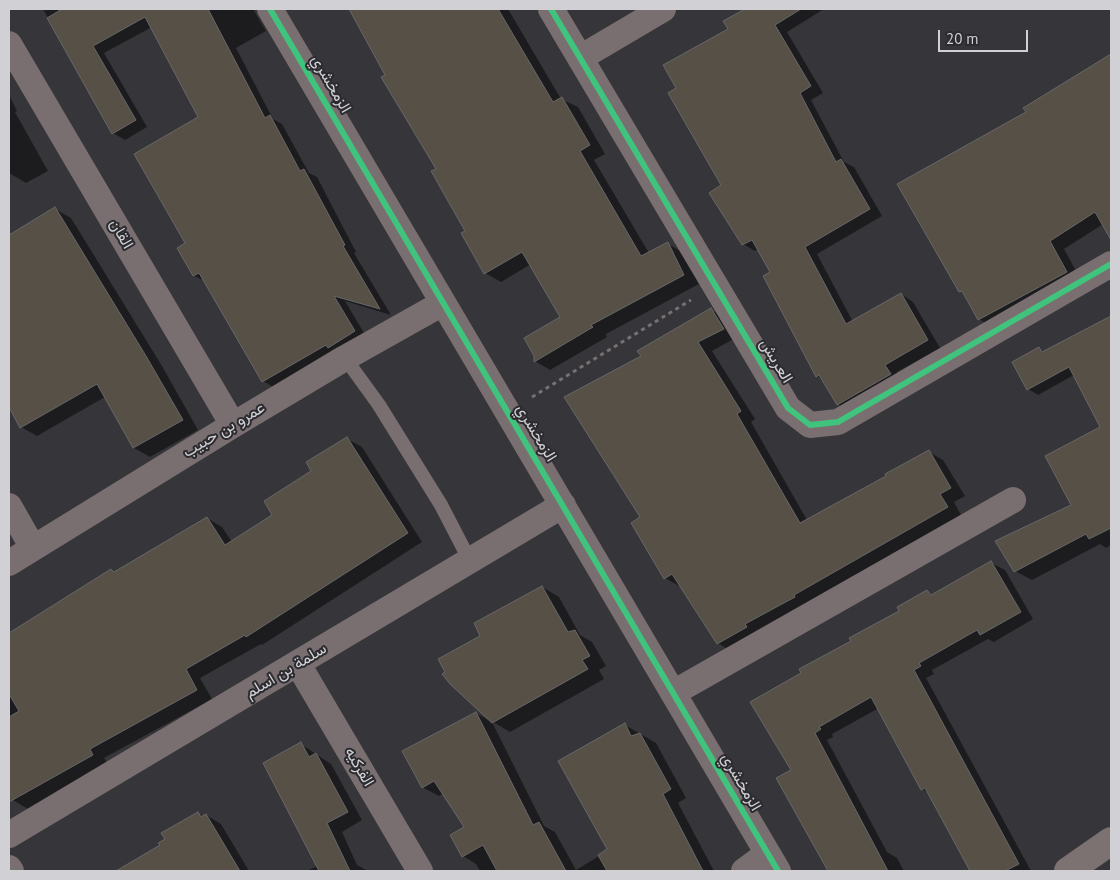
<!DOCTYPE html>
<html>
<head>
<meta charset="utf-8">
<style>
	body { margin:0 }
	#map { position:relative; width:1120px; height:880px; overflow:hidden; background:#36363a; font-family:"PT Sans",sans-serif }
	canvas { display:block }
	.frame { position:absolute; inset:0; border:10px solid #d1d1d5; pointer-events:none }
	.scale { position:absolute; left:938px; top:30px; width:90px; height:22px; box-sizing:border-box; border:2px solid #d1d1d5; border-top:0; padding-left:6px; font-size:15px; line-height:18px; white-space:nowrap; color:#d1d1d5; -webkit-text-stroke:4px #2b2b30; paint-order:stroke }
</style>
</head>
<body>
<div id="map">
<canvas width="1120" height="880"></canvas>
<div class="frame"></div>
<div class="scale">20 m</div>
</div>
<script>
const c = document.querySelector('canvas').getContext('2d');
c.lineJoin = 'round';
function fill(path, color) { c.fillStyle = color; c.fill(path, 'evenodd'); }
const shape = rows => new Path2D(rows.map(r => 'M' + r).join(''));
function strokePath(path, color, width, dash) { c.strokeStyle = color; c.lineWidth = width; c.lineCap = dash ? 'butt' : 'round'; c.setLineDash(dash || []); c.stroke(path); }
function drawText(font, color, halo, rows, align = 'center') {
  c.font = font + ' "PT Sans",Vazirmatn,sans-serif'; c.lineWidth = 4; c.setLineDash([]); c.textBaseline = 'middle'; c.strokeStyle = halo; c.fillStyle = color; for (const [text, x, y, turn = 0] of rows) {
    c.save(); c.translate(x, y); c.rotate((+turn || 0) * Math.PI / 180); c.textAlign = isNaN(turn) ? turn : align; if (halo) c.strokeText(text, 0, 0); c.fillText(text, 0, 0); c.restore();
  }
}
fill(shape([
	[43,9,253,9,266,31,236,48,273,119,282,124,309,173,317,177,356,252,354,253,391,315,345,301,367,338,275,388,263,381,206,282,193,275,187,243,199,118,152,27,104,53,147,127,125,140,113,133],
	[351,9,508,9,561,99,578,107,605,154,594,160,649,253,668,244,684,253,699,284,606,334,607,337,550,370,535,361,535,356,562,317,531,264,501,282,485,273,437,169],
	[759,9,824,9,787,32,823,93,811,100,844,162,854,167,882,216,817,254,853,322,901,294,913,302,940,348,897,372,902,381,850,411,838,404,824,380,817,376,772,273,758,249,755,251,743,244,723,185,678,89,730,29,729,27],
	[1111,56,1111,223,1108,221,1064,249,1081,280,994,328,979,319,965,294,960,291,1027,112],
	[9,95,17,111,15,112,48,171,26,183,9,173],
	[55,209,71,218,162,366,198,430,150,457,134,448,105,397,37,436,21,427,9,405,9,236],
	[711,310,726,318,737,337,712,351,755,419,751,422,807,520,929,452,943,460,965,496,954,502,961,515,732,652,718,643,680,585,679,586,665,578,642,518,642,357],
	[1111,317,1111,394,1096,403,1074,375,1038,395,1028,389,1039,349,1045,352],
	[1111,425,1111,545,1106,548,1100,544,1032,580,1015,571,1073,506,1047,457],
	[347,439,362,447,422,542,262,645,261,644,200,678,212,699,104,758,108,764,28,809,13,800,9,793,9,634,112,570,116,572,207,518,222,527,232,542,274,515,313,472],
	[991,563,1005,570,1033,619,994,642,988,639,932,670,934,674,926,678,1031,871,971,871,930,794,922,789,879,708,832,734,833,737,827,740,887,852,897,858,904,871,844,871,792,770,803,674,900,611,927,592,933,595],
	[542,587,559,597,580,635,592,642,606,666,599,670,604,679,510,732,493,722,481,637],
	[476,713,492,722,544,826,555,832,576,870,609,850,625,725,656,743,686,798,678,803,714,871,480,871,476,864,463,856,452,835,465,827,444,793,439,796,422,787],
	[301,744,331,764,362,820,342,832,357,865,368,871,306,871,318,866],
	[198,814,204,817,206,815,221,824,249,871,119,871,161,845]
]), '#0007');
const building = shape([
	[62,9,208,9,265,118,270,115,300,171,304,169,345,245,343,246,380,309,334,296,355,331,328,348,326,345,262,382,199,273,193,276,177,248,185,243,134,154,198,117,145,17,93,46,136,120,112,134,47,18,62,9],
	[349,9,498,9,553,102,562,97,590,145,580,151,641,256,668,242,684,275,591,325,593,327,534,362,534,356,524,338,560,317,522,252,484,274,461,233,465,231,431,171,436,169,381,77,385,75,349,9],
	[745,9,801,9,775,25,811,86,800,93,836,162,841,159,870,209,805,247,846,324,901,293,928,340,885,365,891,374,837,405,819,375,816,377,763,276,770,272,752,240,742,245,709,193,721,185,668,93,676,88,663,65,728,29,723,21,745,9],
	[1111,54,1111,240,1095,212,1050,241,1067,272,978,320,962,291,959,292,897,184,1026,112,1023,108,1111,54],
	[55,207,146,356,183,420,133,448,97,384,20,428,9,407,9,235,55,207],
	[711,308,724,329,698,342,741,411,737,414,800,523,886,476,885,474,929,450,951,488,940,494,948,507,794,595,795,597,745,624,747,627,717,644,672,574,664,579,631,523,640,517,564,397,641,356,637,351,711,308],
	[1111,316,1111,528,1089,539,1086,534,1014,572,995,541,1071,505,1045,456,1100,427,1069,367,1027,390,1012,362,1039,347,1042,352,1111,316],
	[347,437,408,533,246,637,245,635,186,669,197,690,90,749,93,755,9,802,9,717,19,711,9,694,9,633,111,569,114,572,207,517,225,545,272,515,264,501,311,471,306,462,347,437],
	[991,561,1021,612,980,635,977,630,919,663,921,666,914,670,1019,864,1005,871,970,871,925,788,921,790,871,697,819,727,821,729,815,733,888,871,828,871,776,778,791,770,750,702,801,673,799,669,851,641,849,638,899,611,897,607,927,590,931,595,991,561],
	[542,586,568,632,575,630,590,656,582,660,588,669,492,723,450,684,442,674,445,672,438,659,480,636,474,623,542,586],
	[476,712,533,825,539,822,566,871,497,871,483,845,462,857,450,835,464,827,434,781,422,788,402,751,476,712],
	[625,723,631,736,640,733,671,789,663,794,703,871,607,871,598,855,607,849,558,761,625,723],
	[301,742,309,757,316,753,348,812,327,823,350,871,319,871,263,763,301,742],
	[198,812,201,817,206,814,240,871,116,871,160,845,158,843,165,839,161,833,198,812]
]);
fill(building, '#575047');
strokePath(building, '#686768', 1);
strokePath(shape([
	[532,397,691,300]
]), '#787171', 3, [4, 4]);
strokePath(shape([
	[345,358,379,405,441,505,470,561]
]), '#7a6f70', 14);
strokePath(shape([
	[270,9,778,871],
	[551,9,788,408,810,425,838,422,1111,264],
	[9,44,233,425],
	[580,58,663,9],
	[9,506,33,548],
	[9,563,233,425,345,358,443,303],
	[298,664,420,871],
	[673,693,1013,500],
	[9,835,563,505],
	[9,868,11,871],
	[744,871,767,854]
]), '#7a6f70', 26);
strokePath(shape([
	[1068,871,1111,841]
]), '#7d7272', 28);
strokePath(shape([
	[270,9,778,871],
	[551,9,788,408,810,425,838,422,1111,264]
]), '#40c37c', 6);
drawText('16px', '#d1d1d5', '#2b2b30', [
	["الزمخشري",331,84,60],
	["القان",121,234,60],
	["العريش",776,361,59],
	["عمرو بن حبيب",224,430,-31],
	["الزمخشري",536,433,59],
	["سلمة بن اسلم",286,671,-31],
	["الفركيه",359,767,60],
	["الزمخشري",741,782,60]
]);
</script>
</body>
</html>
